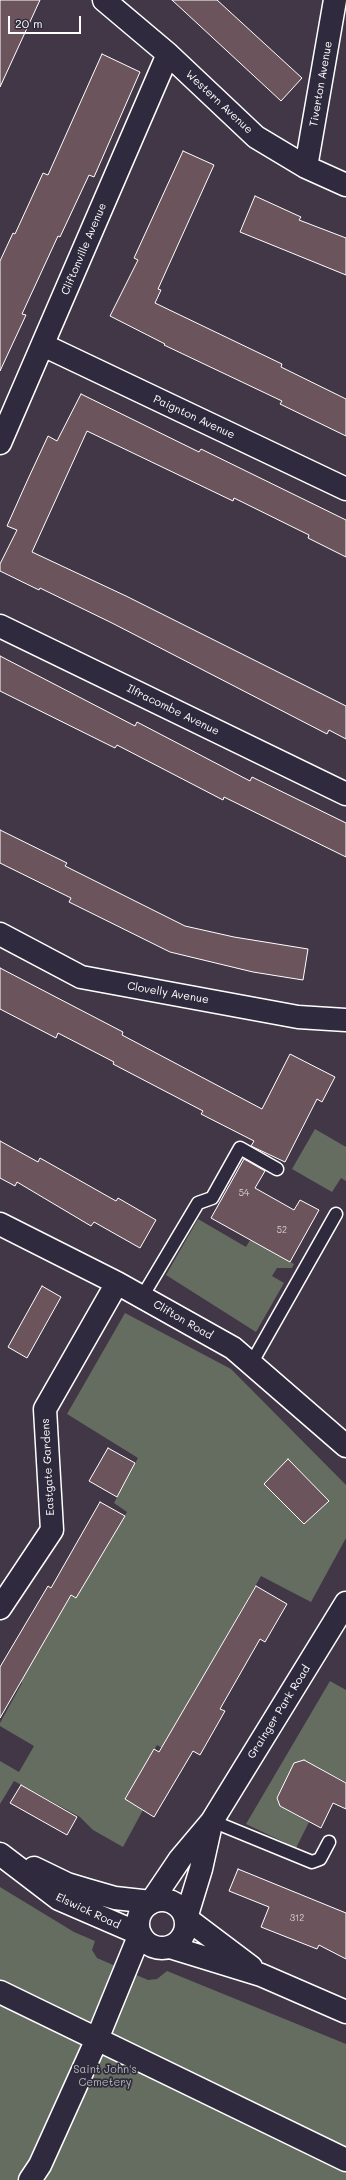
<!DOCTYPE html>
<html>
<head>
<meta charset="utf-8">
<style>
	body { margin:0 }
	#map { position:relative; width:346px; height:2180px; overflow:hidden; background:#413746; font-family:Mali,sans-serif }
	canvas { display:block }
	.scale { position:absolute; left:8px; top:16px; width:73px; height:18px; box-sizing:border-box; border:2px solid #fff; border-top:0; padding-left:5px; font-size:12px; line-height:14px; white-space:nowrap; color:#fff; -webkit-text-stroke:3px #2f2a3d; paint-order:stroke }
</style>
</head>
<body>
<div id="map">
<canvas width="346" height="2180"></canvas>
<div class="scale">20 m</div>
</div>
<script>
const c = document.querySelector('canvas').getContext('2d');
c.lineJoin = 'round';
function fill(path, color) { c.fillStyle = color; c.fill(path, 'evenodd'); }
const shape = rows => new Path2D(rows.map(r => 'M' + r).join(''));
function strokePath(path, color, width, dash) { c.strokeStyle = color; c.lineWidth = width; c.lineCap = dash ? 'butt' : 'round'; c.setLineDash(dash || []); c.stroke(path); }
function drawText(font, color, halo, rows, align = 'center') {
  c.font = font + ' Mali,sans-serif'; c.lineWidth = 3.5; c.setLineDash([]); c.textBaseline = 'middle'; c.strokeStyle = halo; c.fillStyle = color; for (const [text, x, y, turn = 0] of rows) {
    c.save(); c.translate(x, y); c.rotate((+turn || 0) * Math.PI / 180); c.textAlign = isNaN(turn) ? turn : align; if (halo) c.strokeText(text, 0, 0); c.fillText(text, 0, 0); c.restore();
  }
}
fill(shape([
	[315,1129,346,1147,346,1181,341,1178,332,1192,292,1169],
	[198,1219,246,1247,250,1240,294,1264,292,1268,277,1268,272,1276,284,1283,256,1332,166,1275],
	[125,1313,231,1369,346,1485,346,1538,311,1602,261,1576,162,1748,157,1745,125,1799,143,1810,123,1847,93,1830,80,1817,14,1781,0,1804,0,1761,19,1772,34,1746,0,1726,0,1723,22,1683,21,1682,24,1676,69,1598,71,1596,76,1598,127,1512,114,1503,138,1458,67,1414],
	[330,1681,346,1690,346,1782,304,1760,282,1788,277,1798,280,1806,309,1822,296,1848,246,1824],
	[0,1887,74,1932,95,1941,92,1950,97,1958,148,1980,157,1979,167,1971,346,2044,346,2180,0,2180]
]), '#656d61');
const building = shape([
	[0,0,40,0,0,87,0,0],
	[172,0,217,0,302,78,281,101,172,0],
	[102,54,140,72,94,177,89,175,60,237,58,236,22,314,26,315,0,371,0,261,13,233,15,234,43,173,48,175,102,54],
	[183,151,214,165,158,289,161,290,155,303,282,364,281,367,346,399,346,436,280,404,282,401,164,345,165,344,110,316,138,260,134,258,183,151],
	[255,196,301,217,299,220,346,238,346,275,240,232,255,196],
	[81,394,199,452,201,449,346,520,346,557,308,538,309,535,234,498,233,501,87,431,32,552,126,596,346,706,346,739,329,730,327,734,112,623,40,588,39,590,0,571,0,564,17,530,7,526,28,479,48,436,57,441,81,394],
	[0,656,135,726,137,722,250,781,252,777,346,823,346,857,224,797,223,800,117,745,115,748,0,691,0,656],
	[0,830,67,863,65,866,185,926,234,937,308,949,303,980,253,972,170,952,69,902,71,898,0,863,0,830],
	[0,968,123,1032,122,1035,262,1109,290,1054,335,1077,322,1102,317,1099,285,1162,251,1146,254,1141,201,1114,203,1111,113,1064,114,1062,58,1033,56,1038,0,1009,0,968],
	[0,1141,38,1162,40,1158,116,1201,118,1198,156,1220,140,1248,94,1222,91,1226,17,1182,15,1186,0,1178,0,1141],
	[244,1159,265,1171,255,1188,294,1210,300,1200,319,1210,290,1262,211,1218,244,1159],
	[42,1286,61,1297,27,1358,8,1347,42,1286],
	[108,1448,135,1463,117,1497,89,1481,108,1448],
	[288,1459,329,1501,304,1524,264,1484,288,1459],
	[100,1502,125,1516,76,1598,71,1595,0,1718,0,1667,48,1586,51,1588,100,1502],
	[256,1586,287,1604,265,1642,260,1639,220,1709,225,1711,200,1755,193,1751,154,1817,125,1799,154,1749,159,1752,256,1586],
	[304,1760,346,1783,346,1809,333,1803,321,1828,280,1806,277,1798,294,1763,304,1760],
	[21,1785,77,1817,67,1835,10,1803,21,1785],
	[238,1869,346,1913,346,1959,319,1945,317,1949,261,1927,269,1907,229,1891,238,1869]
]);
fill(building, '#6b545b');
strokePath(building, '#fff', 1);
const lane = shape([
	[142,1297,198,1203,212,1198,240,1148,277,1169],
	[251,1364,336,1214],
	[212,1821,312,1862,320,1859,329,1842]
]);
const street = shape([
	[104,0,168,54,256,137,306,167,346,185],
	[306,167,335,0],
	[43,345,346,489],
	[0,443,168,54],
	[0,626,346,794],
	[0,934,81,977,298,1017,346,1020],
	[0,1224,117,1283,233,1348,346,1446],
	[0,1608,52,1530,45,1409,117,1283],
	[151,1902,180,1859,212,1821,346,1603],
	[186,1918,201,1869,211,1824],
	[0,1992,346,2160],
	[30,2180,40,2165,97,2039,140,1934]
]);
const secondary = shape([
	[0,1854,59,1899,140,1934],
	[34,1868,67,1884,87,1890,115,1898,151,1902],
	'138 1924a24 24 0 1 1 48 0a24 24 0 1 1-48 0Z',
	[186,1918,251,1967],
	[170,1947,261,1975,346,2012]
]);
strokePath(lane, '#fff', 15);
strokePath(street, '#fff', 25);
strokePath(secondary, '#fff', 25);
strokePath(lane, '#2f2a3d', 12);
strokePath(street, '#2f2a3d', 22);
strokePath(secondary, '#2f2a3d', 22);
drawText('9px', '#dad4d6', null, [
	["54",244,1193],
	["52",282,1230],
	["312",297,1918]
]);
drawText('11px', '#fff', '#2f2a3d', [
	["Tiverton Avenue",321,84,-80],
	["Western Avenue",219,102,43],
	["Cliftonville Avenue",84,249,-67],
	["Paignton Avenue",194,417,25],
	["Ilfracombe Avenue",173,710,26],
	["Clovelly Avenue",168,993,10],
	["Clifton Road",183,1320,30],
	["Eastgate Gardens",48,1467,-93],
	["Grainger Park Road",279,1712,-58],
	["Elswick Road",88,1911,25]
]);
drawText('11px', '#b2b6b0', '#2f2a3d', [
	["Saint John's",105,2070],
	["Cemetery",105,2083]
]);
</script>
</body>
</html>
